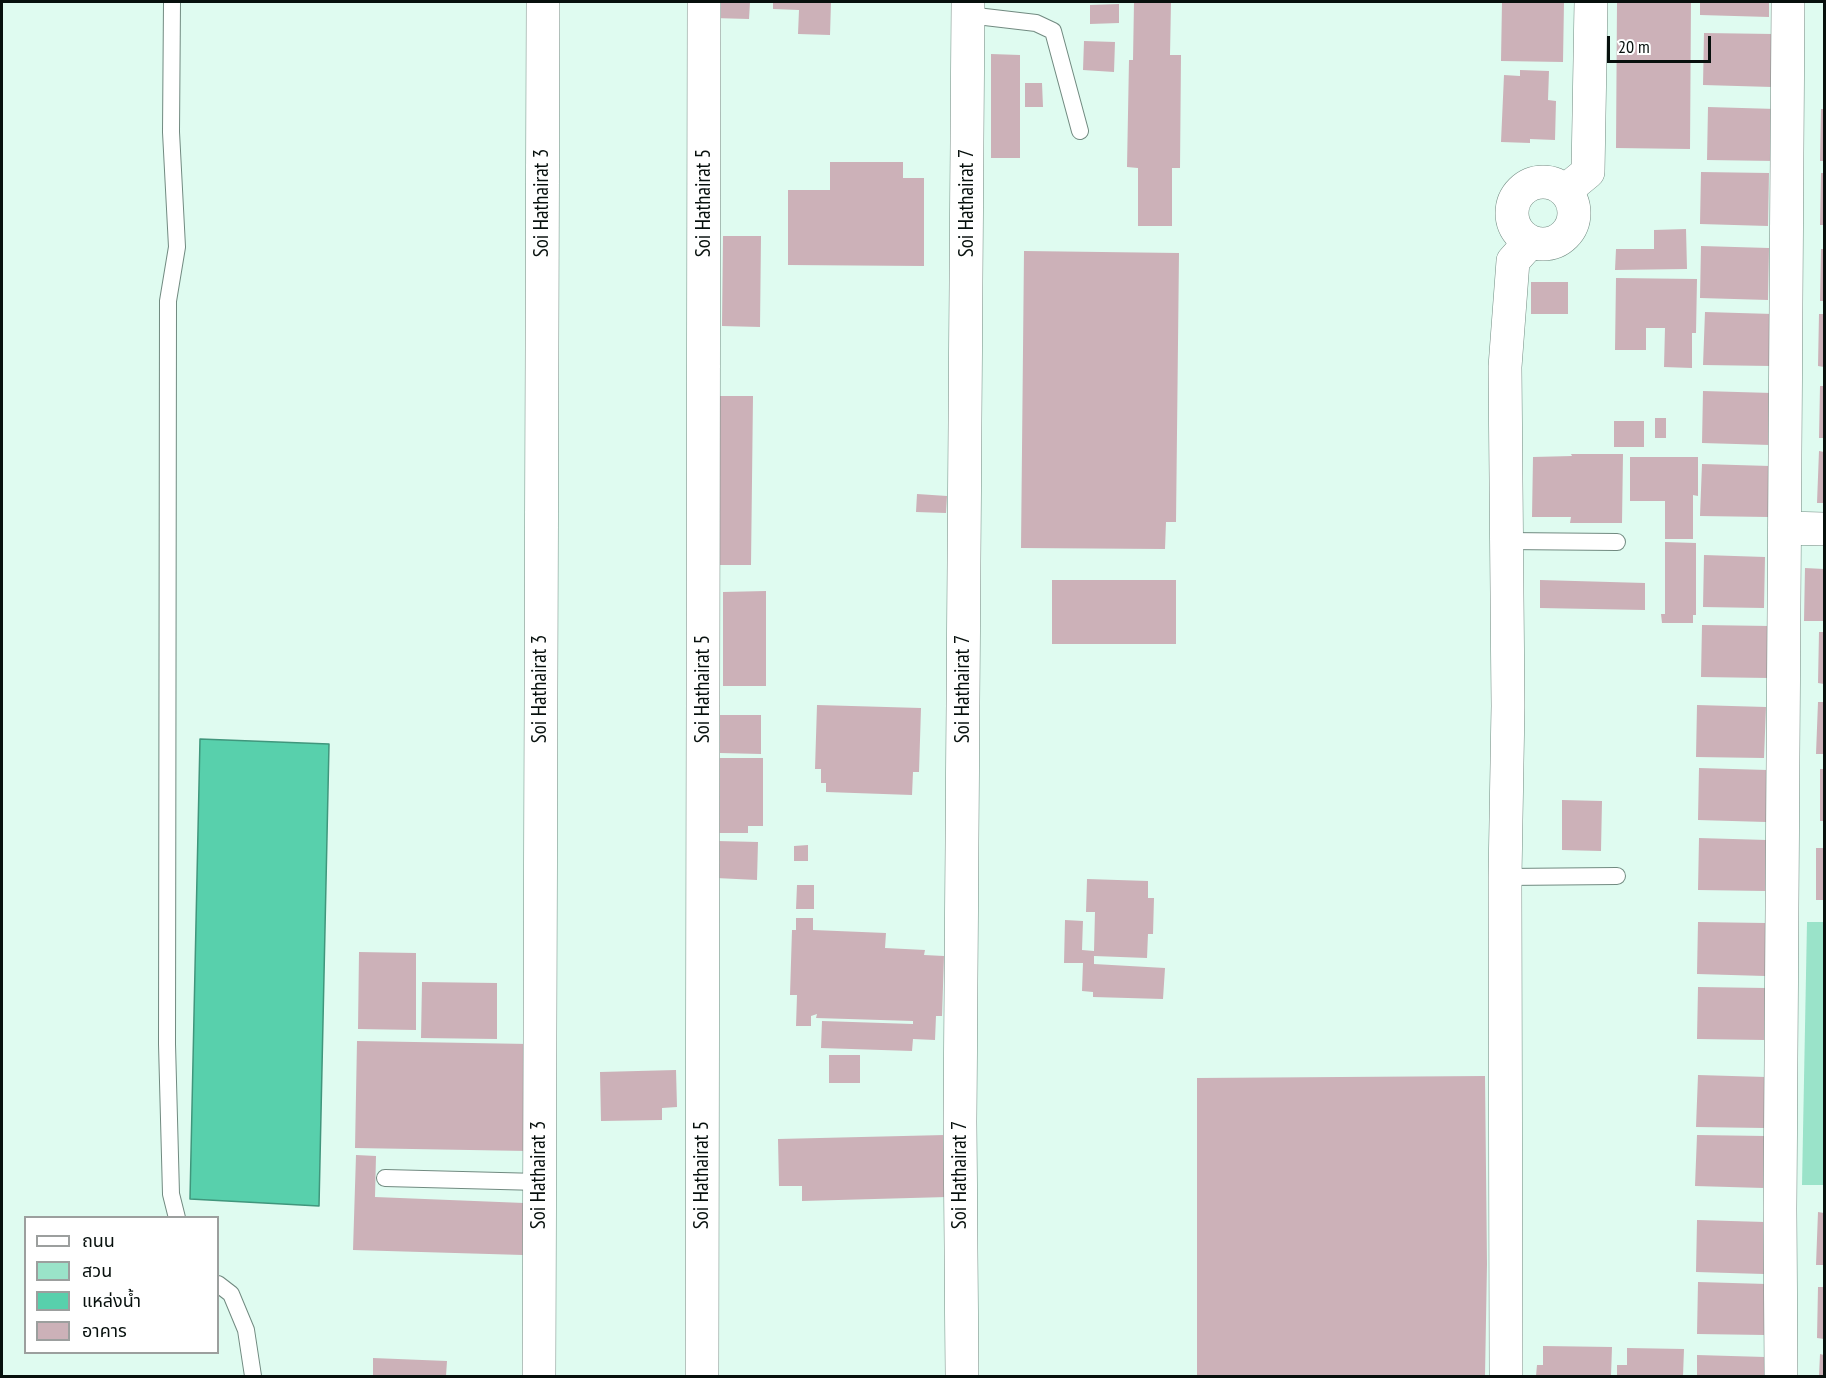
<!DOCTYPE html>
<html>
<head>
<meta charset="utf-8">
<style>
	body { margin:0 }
	#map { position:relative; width:1826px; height:1378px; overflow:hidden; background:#dffbf0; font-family:"PT Sans Narrow","Noto Sans Thai",sans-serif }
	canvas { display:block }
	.frame { position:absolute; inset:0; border:3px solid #07100d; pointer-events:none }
	.legend { position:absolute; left:24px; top:1216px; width:195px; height:138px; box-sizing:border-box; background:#fff; border:2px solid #9c9f9e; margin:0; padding:8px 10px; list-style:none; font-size:18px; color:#07100d }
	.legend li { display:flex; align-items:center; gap:12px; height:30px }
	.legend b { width:30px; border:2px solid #9c9f9e }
	.scale { position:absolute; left:1607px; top:36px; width:104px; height:27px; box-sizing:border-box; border:3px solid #07100d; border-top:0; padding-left:8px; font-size:18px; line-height:21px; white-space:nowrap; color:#07100d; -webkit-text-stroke:4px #fff; paint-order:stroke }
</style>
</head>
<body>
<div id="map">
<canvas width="1826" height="1378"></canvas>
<div class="frame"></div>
<ul class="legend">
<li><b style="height:8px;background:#fff"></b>ถนน</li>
<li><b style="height:16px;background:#9ae3c9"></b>สวน</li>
<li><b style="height:16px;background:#58d0ac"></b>แหล่งน้ำ</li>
<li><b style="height:16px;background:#ccb1b8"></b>อาคาร</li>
</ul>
<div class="scale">20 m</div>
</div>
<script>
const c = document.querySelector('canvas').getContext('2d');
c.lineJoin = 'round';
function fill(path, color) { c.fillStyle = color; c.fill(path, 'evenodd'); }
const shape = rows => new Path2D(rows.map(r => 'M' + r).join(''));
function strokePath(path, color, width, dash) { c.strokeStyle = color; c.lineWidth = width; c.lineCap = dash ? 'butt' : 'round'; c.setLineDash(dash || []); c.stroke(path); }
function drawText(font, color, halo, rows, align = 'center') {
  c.font = font + ' "PT Sans Narrow",sans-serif'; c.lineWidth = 4.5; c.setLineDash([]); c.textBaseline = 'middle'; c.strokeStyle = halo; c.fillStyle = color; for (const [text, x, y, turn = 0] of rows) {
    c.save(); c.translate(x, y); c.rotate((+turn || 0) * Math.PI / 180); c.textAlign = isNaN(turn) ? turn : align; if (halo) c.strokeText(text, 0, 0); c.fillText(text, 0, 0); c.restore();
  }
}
fill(shape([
	[1807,922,1824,922,1824,1185,1802,1185]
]), '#9ae3c9');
const water = shape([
	[200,739,329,744,319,1206,190,1199,200,739]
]);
fill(water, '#58d0ac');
strokePath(water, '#40967c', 1.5);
fill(shape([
	[713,2,750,2,749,19,713,18],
	[773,2,831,2,830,35,798,34,799,10,773,9],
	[1134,2,1171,2,1170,55,1181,55,1180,168,1172,168,1172,226,1138,226,1138,168,1127,167,1129,60,1133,60],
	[1502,2,1564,2,1563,62,1501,61],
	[1617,2,1691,2,1690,149,1616,148],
	[1700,2,1769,2,1769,17,1700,15],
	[1119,4,1119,23,1090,24,1090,5],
	[1704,33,1773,34,1772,87,1703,85],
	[1084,41,1115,42,1114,72,1083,70],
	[991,54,1020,55,1020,158,991,158],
	[1520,70,1549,71,1548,100,1556,101,1555,140,1530,139,1530,143,1501,142,1504,75,1520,76],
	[1025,83,1042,83,1043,107,1025,107],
	[1708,107,1776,109,1775,161,1707,160],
	[1821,109,1824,109,1824,161,1820,161],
	[830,162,903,162,903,178,924,178,924,266,788,265,788,190,830,190],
	[1701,172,1769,173,1768,226,1700,224],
	[1821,173,1824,173,1824,225,1820,225],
	[1686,229,1687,269,1615,270,1616,249,1654,249,1654,230],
	[723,236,761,236,760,327,722,326],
	[1701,246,1769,248,1768,300,1700,298],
	[1821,249,1824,249,1824,301,1820,301],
	[1024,251,1179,253,1176,522,1166,522,1165,549,1021,548],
	[1616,278,1697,279,1696,333,1692,333,1692,368,1664,367,1665,328,1646,328,1646,350,1615,350],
	[1531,282,1568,282,1568,314,1531,314],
	[1705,312,1773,314,1771,366,1703,365],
	[1819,314,1824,314,1824,367,1818,366],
	[1820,386,1824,386,1824,438,1819,438],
	[1703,391,1772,393,1770,445,1702,443],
	[718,396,753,396,751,565,717,565],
	[1655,418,1666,418,1666,438,1655,438],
	[1614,421,1644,421,1644,447,1614,447],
	[1819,451,1824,452,1824,503,1817,503],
	[1571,454,1623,454,1622,523,1570,523,1571,517,1532,517,1533,457,1572,456],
	[1630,457,1698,457,1698,496,1693,495,1693,539,1665,539,1665,501,1630,501],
	[1702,464,1770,466,1768,517,1700,516],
	[917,494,947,496,946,513,916,512],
	[1665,542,1696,543,1696,615,1693,615,1693,623,1662,623,1661,614,1665,614],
	[1704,555,1765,557,1764,608,1703,607],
	[1805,568,1824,569,1824,621,1804,621],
	[1052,580,1176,580,1176,644,1052,644],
	[1540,580,1645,583,1645,610,1540,608],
	[766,591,766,686,723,686,723,592],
	[1702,625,1770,626,1769,678,1701,677],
	[1819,632,1824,632,1824,684,1818,683],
	[1818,702,1824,702,1824,754,1816,754],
	[817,705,921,708,919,772,913,772,912,795,826,792,826,783,821,783,821,769,815,769],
	[1697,705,1766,707,1764,758,1696,757],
	[720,715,761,715,761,754,720,753],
	[717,758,763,758,763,826,748,826,748,833,717,833],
	[1699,768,1767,770,1766,822,1698,820],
	[1820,769,1824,769,1824,821,1820,821],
	[1562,800,1602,801,1601,851,1562,850],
	[1699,838,1767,840,1766,891,1698,890],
	[717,841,758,842,757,880,716,878],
	[808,845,808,861,794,861,794,846],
	[1816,848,1824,848,1824,900,1816,900],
	[1087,879,1148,881,1148,898,1154,898,1153,934,1148,934,1147,958,1094,956,1094,964,1165,968,1163,999,1093,997,1093,992,1082,991,1083,963,1064,963,1065,920,1083,921,1082,950,1094,951,1095,912,1086,912],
	[797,885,814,885,814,909,796,909],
	[796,918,813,918,813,930,886,933,885,948,925,950,924,955,944,956,942,1016,936,1016,935,1040,913,1039,912,1051,821,1048,822,1021,913,1024,913,1021,816,1018,817,1014,811,1016,811,1026,796,1026,797,995,790,995,792,930,796,930],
	[1698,922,1766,923,1765,976,1697,974],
	[359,952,416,953,416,1030,358,1029],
	[422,982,497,983,497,1039,421,1038],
	[1698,987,1766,988,1765,1040,1697,1039],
	[357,1041,529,1044,527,1151,355,1148],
	[829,1055,860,1055,860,1083,829,1083],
	[676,1070,677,1107,662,1108,662,1120,601,1121,600,1072],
	[1698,1075,1766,1077,1765,1128,1696,1127],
	[1485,1076,1487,1264,1485,1376,1197,1376,1197,1078],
	[945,1135,947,1197,802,1201,802,1186,779,1186,778,1139],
	[1697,1135,1765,1136,1764,1188,1695,1186],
	[356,1155,376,1156,375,1197,524,1203,523,1255,353,1250],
	[1818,1212,1824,1213,1824,1265,1816,1265],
	[1697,1220,1765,1222,1764,1274,1696,1272],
	[1698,1282,1767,1284,1765,1335,1697,1334],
	[1818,1287,1824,1287,1824,1339,1817,1338],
	[1543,1346,1612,1347,1611,1376,1536,1376,1537,1365,1543,1365],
	[1627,1348,1684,1349,1683,1376,1617,1376,1617,1365,1627,1365],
	[1820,1354,1824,1355,1824,1376,1819,1376],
	[1697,1355,1765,1357,1765,1376,1697,1376],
	[373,1358,447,1361,446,1376,373,1376]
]), '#ccb1b8');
const service = shape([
	[172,2,171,132,177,247,168,301,167,1044,171,1194,177,1218],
	[968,15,1036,23,1053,31,1080,131],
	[1506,541,1617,542],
	[1505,877,1617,876],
	[385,1178,539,1182],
	[218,1284,231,1294,246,1330,253,1376]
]);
const minor = shape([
	'1512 213a31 31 0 1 1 62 0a31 31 0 1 1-62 0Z',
	[1565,191,1588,172,1591,2],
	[1785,528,1824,529],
	[539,1376,543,2],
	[702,1376,704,2],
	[962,1376,960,1121,968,2],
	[1506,1376,1505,877,1508,706,1505,367,1513,261,1530,242],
	[1781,1376,1780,1208,1788,2]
]);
strokePath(service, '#718a80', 18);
strokePath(minor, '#718a80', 34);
strokePath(service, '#fff', 16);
strokePath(minor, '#fff', 33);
drawText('21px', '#07100d', '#fff', [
	["Soi Hathairat 3",542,203,-90],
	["Soi Hathairat 5",704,203,-90],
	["Soi Hathairat 7",967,203,-90],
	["Soi Hathairat 3",540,689,-90],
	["Soi Hathairat 5",703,689,-90],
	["Soi Hathairat 7",963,689,-90],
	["Soi Hathairat 3",539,1175,-90],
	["Soi Hathairat 5",702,1175,-90],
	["Soi Hathairat 7",960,1175,-90]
]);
</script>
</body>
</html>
